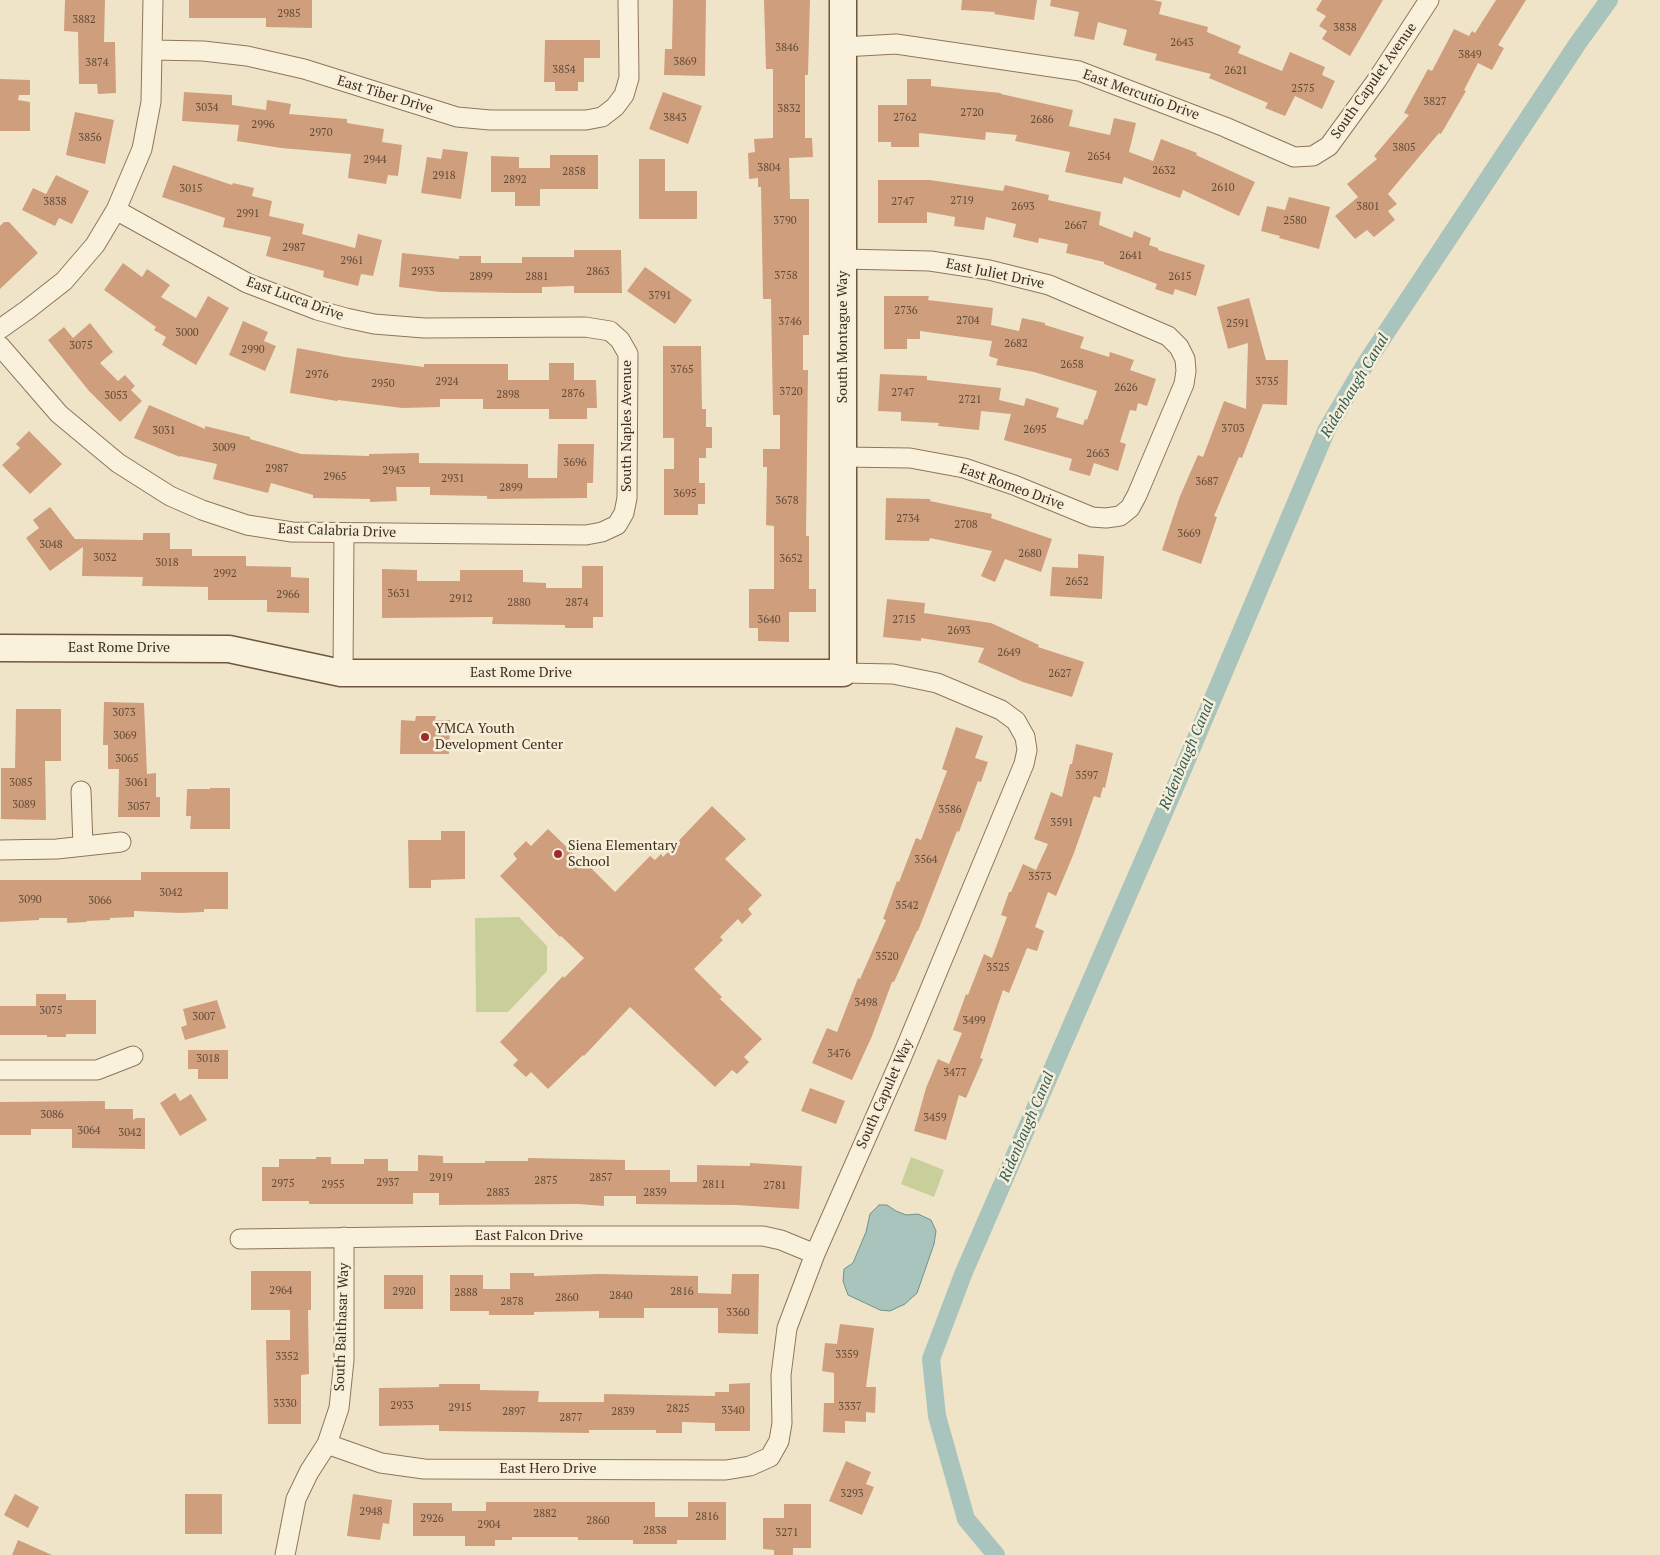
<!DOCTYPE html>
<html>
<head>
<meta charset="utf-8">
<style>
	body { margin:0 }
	canvas { display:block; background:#f0e4c8 }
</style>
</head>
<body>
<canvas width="1660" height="1555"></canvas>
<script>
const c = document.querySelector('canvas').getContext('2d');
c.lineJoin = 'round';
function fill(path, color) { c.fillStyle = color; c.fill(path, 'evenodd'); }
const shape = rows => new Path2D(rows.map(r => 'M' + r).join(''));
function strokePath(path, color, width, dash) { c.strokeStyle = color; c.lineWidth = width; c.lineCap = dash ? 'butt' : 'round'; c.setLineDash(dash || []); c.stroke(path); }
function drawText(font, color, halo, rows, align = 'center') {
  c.font = font + ' "PT Serif",serif'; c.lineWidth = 5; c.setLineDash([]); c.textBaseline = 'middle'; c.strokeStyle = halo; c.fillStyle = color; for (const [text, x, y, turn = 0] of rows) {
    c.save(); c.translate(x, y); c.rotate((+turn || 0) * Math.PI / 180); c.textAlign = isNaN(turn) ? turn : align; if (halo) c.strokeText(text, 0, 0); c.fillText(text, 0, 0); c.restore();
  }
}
fill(shape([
	[519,917,547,946,547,971,508,1012,476,1012,475,918],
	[911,1157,944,1170,934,1197,901,1184]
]), '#c9cf9b');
const water = shape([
	[879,1205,887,1205,896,1211,906,1215,918,1214,931,1220,936,1231,934,1244,917,1293,905,1304,890,1311,880,1310,848,1295,843,1281,844,1269,853,1263,866,1232,870,1214,879,1205]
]);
fill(water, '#a9c4bc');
strokePath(water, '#6f938a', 1);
strokePath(shape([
	[996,1555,966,1519,937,1416,931,1359,964,1272,1183,769,1327,429,1366,363,1578,43,1609,0]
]), '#a9c4bc', 18);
fill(shape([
	[65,0,105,0,104,42,115,42,116,93,98,94,97,84,79,84,78,32,64,31],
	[189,0,312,0,312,28,266,27,266,18,189,18],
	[673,0,706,0,705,76,664,75,665,49,672,49],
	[764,0,810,0,808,75,805,75,805,138,812,138,813,157,789,158,790,199,809,199,809,335,803,335,803,370,808,370,806,536,809,536,809,589,816,589,816,612,789,612,789,642,758,641,758,628,749,628,749,589,774,589,774,526,766,525,767,467,763,467,763,449,780,449,780,415,773,415,771,299,763,299,761,187,758,187,758,178,749,179,748,153,755,152,754,139,773,138,773,69,766,69],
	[962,0,1037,0,1034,20,994,14,995,12,961,10],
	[1051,0,1153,0,1162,2,1159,14,1208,27,1207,32,1241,46,1238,53,1282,71,1290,52,1325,67,1322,75,1335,81,1322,109,1295,96,1285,116,1265,108,1268,103,1209,78,1211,74,1155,60,1157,54,1123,45,1127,30,1098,22,1094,40,1074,36,1079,12,1050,6],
	[1322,0,1383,0,1350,56,1322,39,1327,31,1319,26,1326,16,1316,10],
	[1496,0,1526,0,1498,45,1504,48,1492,70,1478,63,1464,90,1466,91,1441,134,1439,133,1388,194,1397,204,1388,211,1395,220,1374,237,1367,230,1355,239,1335,216,1358,197,1347,184,1377,159,1374,156,1409,115,1404,113,1428,69,1432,71,1454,29,1469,36,1472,31,1475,33],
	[545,40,600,40,600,58,584,58,584,82,578,82,578,91,555,91,555,82,544,82],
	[0,79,30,80,30,95,19,95,18,100,30,102,30,131,0,131],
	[907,79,931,79,931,86,1001,93,1001,94,1073,110,1069,126,1110,135,1114,118,1136,123,1129,152,1153,161,1161,139,1197,153,1196,155,1255,182,1239,216,1183,190,1180,198,1124,177,1122,184,1065,172,1070,152,1015,141,1017,135,986,132,985,140,919,133,919,147,891,147,891,142,878,142,878,105,907,105],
	[184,92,232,95,232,105,266,110,267,100,291,104,289,114,347,119,347,123,384,129,382,142,402,145,398,176,388,175,386,184,348,178,351,154,281,148,237,141,239,125,182,121],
	[663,92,702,106,688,144,649,129],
	[75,112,114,120,105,164,66,155],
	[443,149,468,152,461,199,421,193,427,157,441,159],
	[550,155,598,155,598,189,540,189,540,206,515,206,515,192,491,192,491,156,519,157,519,168,550,168],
	[639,159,665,159,665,191,697,191,697,219,639,219],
	[173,165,232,185,233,183,254,188,252,196,272,201,269,216,304,224,302,234,355,248,358,234,382,240,373,276,361,274,358,286,323,277,324,271,266,256,271,237,223,227,225,218,162,197],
	[56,175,89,191,72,224,59,218,55,226,22,210,33,188,46,194],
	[878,180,930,180,1003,191,1005,185,1049,195,1048,200,1101,212,1099,225,1132,238,1134,231,1151,238,1149,245,1158,248,1158,250,1205,265,1196,296,1175,289,1173,295,1155,289,1157,284,1104,264,1104,262,1066,253,1068,244,1039,238,1038,243,1013,237,1016,224,986,217,984,230,954,226,955,217,927,212,927,223,878,223],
	[1289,197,1330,207,1319,249,1279,238,1280,236,1261,231,1267,206,1285,210],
	[4,222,9,222,38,253,0,289,0,226],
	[574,250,621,250,622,293,574,293,574,286,542,287,542,293,513,293,440,292,399,287,402,253,459,259,459,256,481,256,481,263,522,263,522,257,574,257],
	[123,263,142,277,147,269,170,285,161,297,196,318,208,296,229,308,196,365,162,345,166,337,154,330,156,327,104,290],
	[645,267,692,300,675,324,627,291],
	[884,296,929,296,928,300,993,308,991,325,1019,331,1022,318,1045,323,1045,325,1084,337,1080,348,1109,357,1110,352,1134,360,1130,370,1156,379,1147,406,1138,403,1136,411,1130,410,1120,442,1126,444,1118,471,1094,463,1090,476,1069,470,1072,459,1004,440,1011,414,981,411,979,430,938,426,939,423,901,421,901,412,878,411,880,374,927,376,927,380,1001,388,999,400,1024,406,1026,398,1059,408,1056,417,1083,425,1085,419,1087,420,1097,391,1034,372,996,365,998,359,989,356,992,341,920,331,920,339,907,339,907,349,884,349],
	[1249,298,1266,360,1288,360,1287,405,1263,404,1242,458,1239,457,1214,516,1217,517,1201,564,1162,550,1180,496,1198,455,1203,457,1224,401,1246,409,1248,343,1228,349,1217,307],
	[243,321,268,332,264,341,276,346,265,371,229,355],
	[90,323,113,352,100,363,118,381,125,375,135,386,131,390,142,401,120,422,89,391,48,340,64,327,73,338],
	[663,346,701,346,702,409,706,409,706,427,712,427,712,448,706,448,706,458,699,458,699,483,705,483,705,504,698,504,698,515,664,515,664,469,674,469,674,438,663,438],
	[297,348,345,357,424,367,424,364,508,364,508,380,549,380,549,363,574,363,574,380,596,380,597,408,587,408,587,419,549,419,549,409,483,409,483,399,440,399,440,407,402,408,338,400,337,401,290,393],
	[149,405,205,429,205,426,250,437,250,439,301,454,369,456,369,454,419,453,419,463,528,464,528,478,557,478,558,444,594,444,593,483,587,483,587,498,487,499,487,496,430,495,430,487,396,487,397,501,370,502,370,499,313,498,313,495,271,483,268,493,213,479,217,464,180,456,180,457,134,438],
	[29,431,62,464,30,494,2,465,20,448,16,444],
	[886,498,930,499,930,501,992,514,991,518,1052,539,1041,572,1005,559,995,582,981,576,992,551,930,538,929,541,885,540],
	[50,507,75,539,143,540,143,533,170,533,170,549,192,549,192,556,246,556,246,566,291,567,291,577,309,578,309,613,267,612,267,600,208,600,208,587,142,586,143,577,82,576,83,547,50,571,26,538,39,528,33,520],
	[1078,554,1104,556,1102,599,1050,596,1052,567,1078,568],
	[582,566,603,566,603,617,593,617,593,628,565,628,565,625,492,624,493,617,382,618,382,569,417,570,417,581,460,581,460,570,523,570,523,582,546,583,546,588,582,588],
	[887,599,925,603,924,613,991,623,1039,645,1038,647,1084,662,1072,697,1023,682,978,662,984,648,921,638,921,641,883,637],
	[104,702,144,703,147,774,156,773,156,797,160,797,160,817,118,817,119,769,108,769,108,745,103,745],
	[16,709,61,709,61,761,45,761,46,820,1,819,1,768,15,768],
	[416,716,436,716,435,720,450,720,449,754,400,754,401,720,415,721],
	[956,727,983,736,975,758,988,762,981,782,978,781,959,832,957,831,918,931,917,931,894,982,892,982,872,1036,852,1080,812,1063,827,1028,837,1032,858,978,860,979,886,920,883,919,897,881,899,882,916,838,921,840,947,771,942,769],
	[1076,744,1113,753,1105,788,1103,787,1100,798,1094,796,1074,853,1056,896,1048,892,1035,927,1044,931,1037,951,1027,948,1009,993,1003,990,980,1058,983,1059,966,1098,959,1095,946,1140,914,1131,926,1088,938,1059,949,1064,962,1033,953,1030,966,994,968,995,984,954,992,958,1007,917,1001,915,1009,892,1011,892,1023,864,1036,870,1048,844,1034,839,1051,792,1062,797,1070,764,1072,764],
	[210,788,230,788,230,829,190,829,191,816,186,816,187,789,210,789],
	[712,806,746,839,725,859,762,895,748,909,752,914,742,924,738,919,720,937,723,940,694,969,722,997,720,999,762,1039,744,1057,749,1062,737,1074,732,1070,715,1087,630,1007,584,1056,583,1055,548,1089,531,1072,526,1077,513,1065,518,1060,500,1042,563,976,564,978,584,958,561,936,560,937,500,876,517,859,513,854,526,841,531,846,548,829,578,858,580,857,615,892,650,856,655,860,661,854,663,857],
	[441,831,465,831,465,879,431,880,431,888,409,888,408,840,441,840],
	[141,872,228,872,228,909,204,909,204,912,181,913,134,911,134,917,110,918,110,920,86,921,87,922,67,923,67,918,39,918,39,920,0,922,0,880,141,880],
	[36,994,66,994,66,1000,96,1000,96,1034,66,1034,66,1037,47,1037,47,1035,0,1035,0,1006,36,1006],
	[217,1000,226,1028,185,1040,181,1027,187,1025,183,1009],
	[188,1050,228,1050,228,1079,198,1079,198,1069,188,1069],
	[810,1088,845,1101,836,1124,801,1111],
	[175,1093,180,1101,191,1094,207,1120,180,1136,160,1103],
	[105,1101,105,1109,133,1109,133,1120,136,1118,145,1118,145,1149,72,1148,72,1129,31,1129,31,1135,0,1135,0,1102],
	[418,1155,443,1156,443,1163,485,1163,485,1161,528,1161,528,1158,625,1160,625,1170,670,1170,670,1182,697,1182,697,1165,750,1166,750,1163,802,1166,799,1209,736,1205,636,1204,636,1196,604,1196,604,1206,578,1204,439,1205,439,1193,413,1193,413,1204,309,1204,309,1201,262,1201,262,1167,279,1167,279,1159,316,1159,316,1157,331,1157,331,1164,364,1164,364,1159,388,1159,388,1171,418,1171],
	[251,1271,311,1271,311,1310,308,1310,309,1374,301,1375,301,1424,268,1424,266,1340,290,1340,290,1310,251,1310],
	[510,1273,534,1273,534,1276,599,1274,698,1276,698,1293,731,1294,732,1274,759,1274,758,1334,718,1333,718,1308,644,1308,644,1318,599,1318,599,1311,534,1312,534,1315,489,1315,489,1311,450,1311,450,1275,483,1275,483,1289,510,1289],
	[384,1275,423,1275,423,1309,384,1309],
	[840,1324,874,1328,866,1387,876,1387,875,1413,866,1412,866,1422,845,1421,845,1433,823,1432,824,1403,834,1403,834,1373,822,1371,825,1343,837,1344],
	[750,1383,750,1431,715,1431,715,1423,682,1422,682,1433,656,1433,656,1430,589,1430,589,1433,439,1431,439,1425,379,1426,379,1388,439,1387,439,1384,480,1384,480,1390,539,1391,538,1402,604,1402,604,1394,715,1396,715,1392,729,1392,729,1384],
	[846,1461,871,1472,866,1484,874,1487,862,1515,829,1501],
	[15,1494,39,1507,28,1528,4,1515],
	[185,1494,222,1494,222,1534,185,1534],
	[353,1494,392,1500,389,1524,383,1523,380,1540,347,1536],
	[486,1502,655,1502,655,1517,688,1517,688,1502,726,1502,726,1540,677,1540,677,1544,633,1544,633,1540,578,1540,578,1537,512,1537,512,1540,495,1540,495,1546,465,1546,465,1536,413,1536,413,1503,452,1503,452,1511,486,1511],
	[784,1504,811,1504,811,1548,793,1548,793,1555,774,1555,774,1550,763,1549,763,1518,784,1518],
	[18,1540,52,1555,12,1555]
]), '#cf9f7d');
const street = shape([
	[843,47,896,44,1079,71,1225,127,1294,157,1313,156,1329,146,1377,80,1429,0],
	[153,50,203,51,247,56,304,69,457,117,490,120,586,120,602,117,615,107,624,95,629,78,628,0],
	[843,259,930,261,989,270,1049,285,1168,336,1179,347,1185,359,1186,371,1184,384,1137,495,1130,508,1120,516,1106,518,1092,517,1014,485,964,468,910,458,843,457],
	[0,329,27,310,64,281,95,245,116,210,142,149,151,102,153,0],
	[0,346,59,414,118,463,170,496,202,510,247,525,292,532,586,535,602,532,617,525,624,513,627,498,628,354,620,340,610,331,585,327,424,328,374,324,346,318,317,310,247,283,116,210],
	[343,673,344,533],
	[81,791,83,846],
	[0,850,57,849,121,842],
	[0,1070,97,1070,133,1056],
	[240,1239,466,1236,763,1236,781,1240,815,1254],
	[327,1444,381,1463,424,1469,726,1470,750,1466,770,1457,779,1441,782,1423,781,1375,787,1328,815,1254,901,1059,1024,764,1027,750,1025,737,1016,721,1001,710,937,683,893,674,843,673],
	[285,1555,296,1499,309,1472,327,1444,339,1408,344,1360,344,1237]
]);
const secondary = shape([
	[0,648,229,649,341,673,843,673,843,0]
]);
strokePath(street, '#8d765c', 21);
strokePath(secondary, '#6f573f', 29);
strokePath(street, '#faf1dc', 19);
strokePath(secondary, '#faf1dc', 26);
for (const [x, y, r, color] of [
	[425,737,5,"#9e2a2b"],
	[558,854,5,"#9e2a2b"]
]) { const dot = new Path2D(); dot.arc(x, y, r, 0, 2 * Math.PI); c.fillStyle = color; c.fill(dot); strokePath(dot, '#f7eed8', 2); }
drawText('11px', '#624a37', null, [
	["2985",289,14],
	["3882",84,20],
	["3838",1345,28],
	["2643",1182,43],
	["3846",787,48],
	["3849",1470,55],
	["3869",685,62],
	["3874",97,63],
	["3854",564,70],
	["2621",1236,71],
	["2575",1303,89],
	["3827",1435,102],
	["3034",207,108],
	["3832",789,109],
	["2720",972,113],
	["3843",675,118],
	["2762",905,118],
	["2686",1042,120],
	["2996",263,125],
	["2970",321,133],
	["3856",90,138],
	["3805",1404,148],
	["2654",1099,157],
	["2944",375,160],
	["3804",769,168],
	["2632",1164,171],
	["2858",574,172],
	["2918",444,176],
	["2892",515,180],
	["2610",1223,188],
	["3015",191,189],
	["2719",962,201],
	["3838",55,202],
	["2747",903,202],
	["2693",1023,207],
	["3801",1368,207],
	["2991",248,214],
	["3790",785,221],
	["2580",1295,221],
	["2667",1076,226],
	["2987",294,248],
	["2641",1131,256],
	["2961",352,261],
	["2933",423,272],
	["2863",598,272],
	["3758",786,276],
	["2899",481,277],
	["2881",537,277],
	["2615",1180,277],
	["3791",660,296],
	["2736",906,311],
	["2704",968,321],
	["3746",790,322],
	["2591",1238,324],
	["3000",187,333],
	["2682",1016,344],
	["3075",81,346],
	["2990",253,350],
	["2658",1072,365],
	["3765",682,370],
	["2976",317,375],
	["2924",447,382],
	["3735",1267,382],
	["2950",383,384],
	["2626",1126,388],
	["3720",791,392],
	["2747",903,393],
	["2876",573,394],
	["2898",508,395],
	["3053",116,396],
	["2721",970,400],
	["3703",1233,429],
	["2695",1035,430],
	["3031",164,431],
	["3009",224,448],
	["2663",1098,454],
	["3696",575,463],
	["2987",277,469],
	["2943",394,471],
	["2965",335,477],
	["2931",453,479],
	["3687",1207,482],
	["2899",511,488],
	["3695",685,494],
	["3678",787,501],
	["2734",908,519],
	["2708",966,525],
	["3669",1189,534],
	["3048",51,545],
	["2680",1030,554],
	["3032",105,558],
	["3652",791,559],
	["3018",167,563],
	["2992",225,574],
	["2652",1077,582],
	["3631",399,594],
	["2966",288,595],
	["2912",461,599],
	["2880",519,603],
	["2874",577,603],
	["3640",769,620],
	["2715",904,620],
	["2693",959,631],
	["2649",1009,653],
	["2627",1060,674],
	["3073",124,713],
	["3069",125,736],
	["3065",127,759],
	["3597",1087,776],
	["3085",21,783],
	["3061",137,783],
	["3089",24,805],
	["3057",139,807],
	["3586",950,810],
	["3591",1062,823],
	["3564",926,860],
	["3573",1040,877],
	["3042",171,893],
	["3090",30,900],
	["3066",100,901],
	["3542",907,906],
	["3520",887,957],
	["3525",998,968],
	["3498",866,1003],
	["3075",51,1011],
	["3007",204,1017],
	["3499",974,1021],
	["3476",839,1054],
	["3018",208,1059],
	["3477",955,1073],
	["3086",52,1115],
	["3459",935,1118],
	["3064",89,1131],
	["3042",130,1133],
	["2919",441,1178],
	["2857",601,1178],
	["2875",546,1181],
	["2937",388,1183],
	["2975",283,1184],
	["2955",333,1185],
	["2811",714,1185],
	["2781",775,1186],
	["2883",498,1193],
	["2839",655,1193],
	["2964",281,1291],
	["2920",404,1292],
	["2816",682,1292],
	["2888",466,1293],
	["2840",621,1296],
	["2860",567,1298],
	["2878",512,1302],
	["3360",738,1313],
	["3359",847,1355],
	["3352",287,1357],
	["3330",285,1404],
	["2933",402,1406],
	["3337",850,1407],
	["2915",460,1408],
	["2825",678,1409],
	["3340",733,1411],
	["2897",514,1412],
	["2839",623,1412],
	["2877",571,1418],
	["3293",852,1494],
	["2948",371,1512],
	["2882",545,1514],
	["2816",707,1517],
	["2926",432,1519],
	["2860",598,1521],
	["2904",489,1525],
	["2838",655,1531],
	["3271",787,1533]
]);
drawText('14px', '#3d2e20', '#f7eed8', [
	["South Capulet Avenue",1374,81,-55],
	["East Tiber Drive",385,95,17],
	["East Mercutio Drive",1141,95,20],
	["East Juliet Drive",995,274,12],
	["East Lucca Drive",295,299,20],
	["South Montague Way",843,337,-90],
	["South Naples Avenue",627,426,-90],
	["East Romeo Drive",1012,487,20],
	["East Calabria Drive",337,531,2],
	["East Rome Drive",119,648],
	["East Rome Drive",521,673],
	["South Capulet Way",885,1094,-66],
	["East Falcon Drive",529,1236],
	["South Balthasar Way",342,1327,-88],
	["East Hero Drive",548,1469]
]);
drawText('14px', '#3d2e20', '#f7eed8', [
	["YMCA Youth",435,729],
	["Development Center",435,745],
	["Siena Elementary",568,846],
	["School",568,862]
], 'left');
drawText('italic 15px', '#2f5d5a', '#f7eed8', [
	["Ridenbaugh Canal",1355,386,-59],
	["Ridenbaugh Canal",1187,755,-67],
	["Ridenbaugh Canal",1027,1127,-67]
]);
</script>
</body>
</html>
